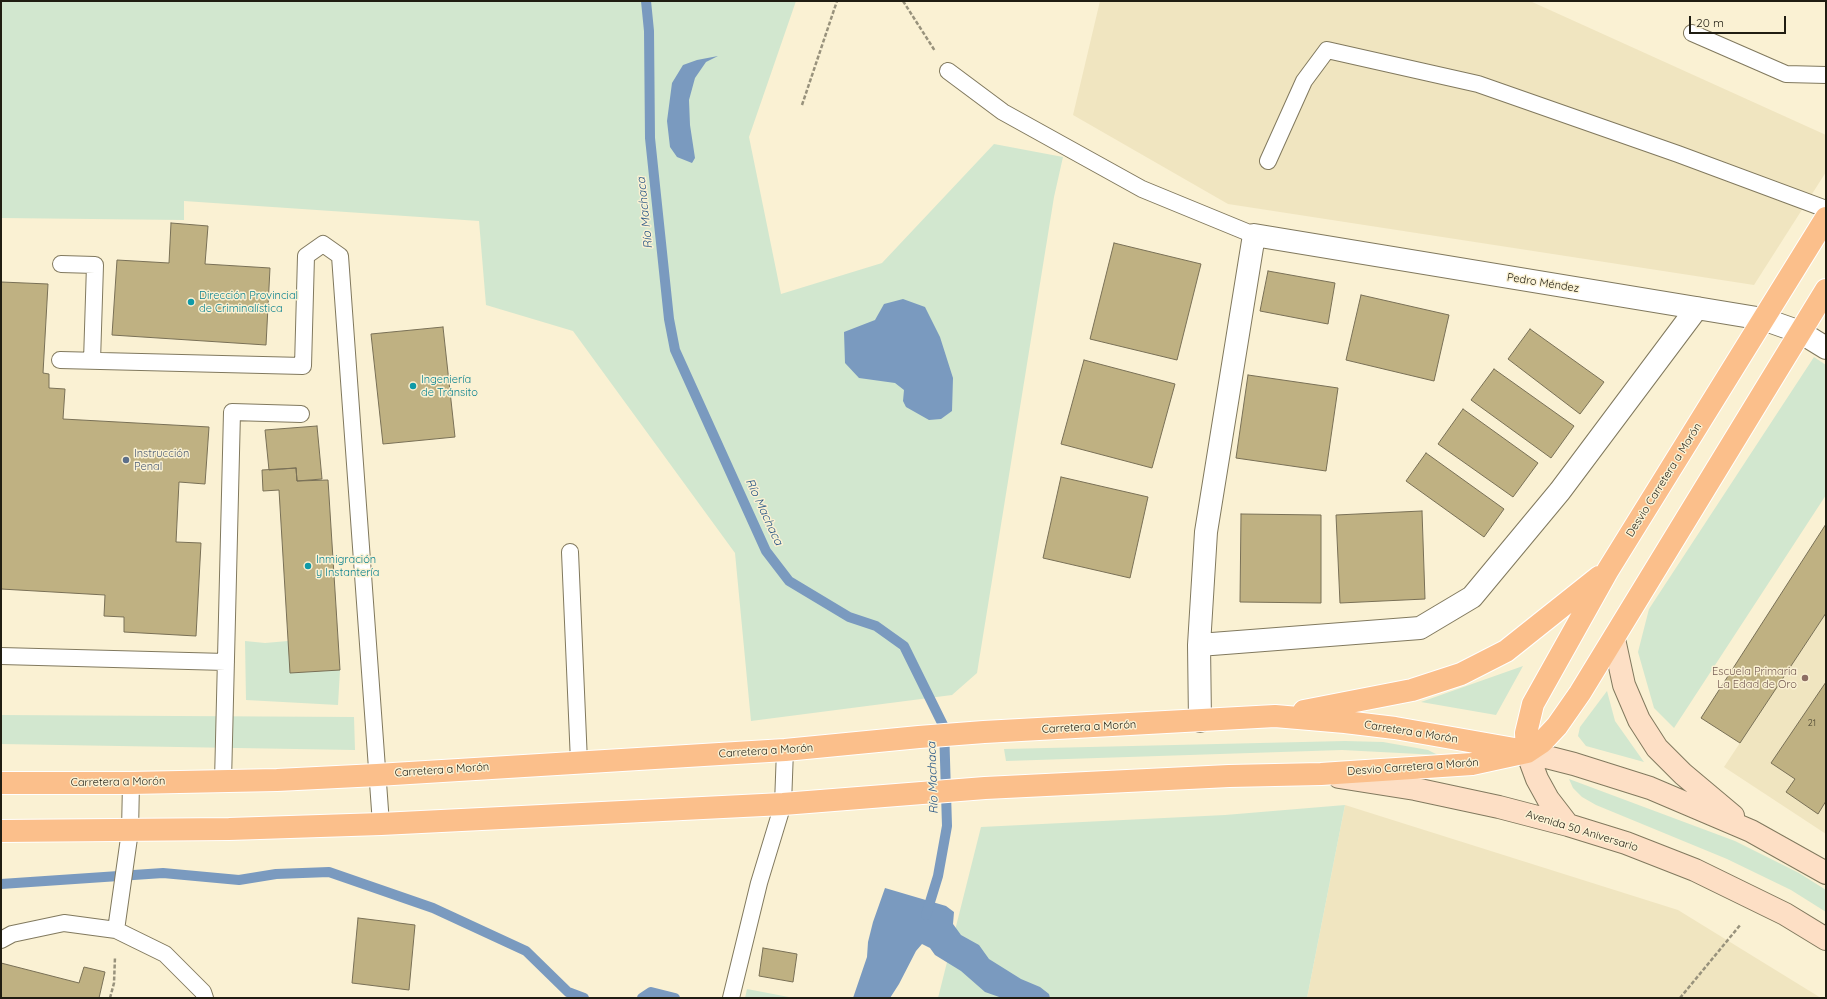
<!DOCTYPE html>
<html>
<head>
<meta charset="utf-8">
<style>
	body { margin:0 }
	#map { position:relative; width:1827px; height:999px; overflow:hidden; background:#faf1d3; font-family:Quicksand,sans-serif }
	canvas { display:block }
	.frame { position:absolute; inset:0; border:2px solid #201d12; pointer-events:none }
	.scale { position:absolute; left:1689px; top:16px; width:97px; height:18px; box-sizing:border-box; border:2px solid #201d12; border-top:0; padding-left:5px; font-size:12px; line-height:14px; white-space:nowrap; color:#201d12; -webkit-text-stroke:3px #faf1d3; paint-order:stroke }
</style>
</head>
<body>
<div id="map">
<canvas width="1827" height="999"></canvas>
<div class="frame"></div>
<div class="scale">20 m</div>
</div>
<script>
const c = document.querySelector('canvas').getContext('2d');
c.lineJoin = 'round';
function fill(path, color) { c.fillStyle = color; c.fill(path, 'evenodd'); }
const shape = rows => new Path2D(rows.map(r => 'M' + r).join(''));
function strokePath(path, color, width, dash) { c.strokeStyle = color; c.lineWidth = width; c.lineCap = dash ? 'butt' : 'round'; c.setLineDash(dash || []); c.stroke(path); }
function drawText(font, color, halo, rows, align = 'center') {
  c.font = font + ' Quicksand,sans-serif'; c.lineWidth = 3; c.setLineDash([]); c.textBaseline = 'middle'; c.strokeStyle = halo; c.fillStyle = color; for (const [text, x, y, turn = 0] of rows) {
    c.save(); c.translate(x, y); c.rotate((+turn || 0) * Math.PI / 180); c.textAlign = isNaN(turn) ? turn : align; if (halo) c.strokeText(text, 0, 0); c.fillText(text, 0, 0); c.restore();
  }
}
fill(shape([
	[1100,1,1530,1,1826,135,1826,172,1754,285,1228,204,1073,115],
	[1826,613,1826,834,1724,767],
	[1345,805,1678,910,1821,998,1307,998]
]), '#f0e5c0');
fill(shape([
	[1,1,796,1,749,137,781,294,882,263,994,144,1063,157,1054,197,977,673,952,695,751,721,735,553,573,331,486,305,479,221,184,201,184,220,1,218],
	[1814,357,1826,365,1826,495,1674,728,1654,708,1638,652,1649,609],
	[245,641,265,643,288,641,340,670,338,705,246,700],
	[1523,666,1496,715,1421,702],
	[1607,691,1615,721,1644,762,1586,746,1578,736,1580,727],
	[1,715,354,717,355,750,1,744],
	[1345,741,1383,742,1428,750,1438,755,1342,750,1006,761,1004,749],
	[1569,779,1735,841,1799,873,1826,890,1826,912,1791,890,1727,859,1596,805,1582,797,1573,788],
	[1345,805,1307,998,938,998,981,827,1225,815],
	[747,989,794,998,745,998]
]), '#d2e7cf');
fill(shape([
	[718,56,706,62,695,78,689,100,690,125,695,158,692,163,677,157,670,147,667,121,672,83,683,65,697,60],
	[903,299,925,307,940,337,953,378,952,411,941,419,929,420,906,407,903,401,904,390,895,383,859,378,845,363,844,332,875,320,884,304],
	[885,888,946,906,954,912,953,924,961,935,979,945,989,959,1021,979,1040,987,1049,994,1050,998,1002,998,985,992,961,971,935,955,930,948,922,944,916,951,899,984,890,998,853,998,867,957,868,942,873,922]
]), '#7a9abf');
strokePath(shape([
	[646,1,649,31,650,138,669,319,675,350,766,551,789,581,849,617,876,626,904,646,944,727,947,826,938,876,926,915],
	[1,884,163,873,239,880,276,874,329,872,433,908,526,951,568,992,584,998],
	[642,998,651,992,675,998]
]), '#7a9abf', 10);
const building = shape([
	[171,223,208,226,205,264,270,268,266,345,112,335,117,260,169,263,171,223],
	[1114,243,1201,264,1177,360,1090,339,1114,243],
	[1268,271,1335,283,1328,324,1260,311,1268,271],
	[1,282,48,284,43,373,49,374,49,388,65,389,63,419,209,427,205,484,179,482,176,542,201,543,196,636,124,632,124,617,104,616,105,595,1,589,1,282],
	[1361,295,1449,315,1434,381,1346,360,1361,295],
	[443,327,455,437,383,444,371,334,443,327],
	[1530,329,1604,382,1580,414,1508,359,1530,329],
	[1084,360,1175,384,1152,468,1061,444,1084,360],
	[1494,369,1574,426,1551,458,1471,400,1494,369],
	[1248,375,1338,388,1326,471,1236,458,1248,375],
	[1463,409,1538,463,1513,497,1438,444,1463,409],
	[317,426,322,479,297,481,296,468,269,470,265,430,317,426],
	[1426,453,1504,509,1484,537,1406,481,1426,453],
	[296,468,297,481,328,480,340,670,290,673,279,490,263,491,262,470,296,468],
	[1061,477,1148,497,1130,578,1043,558,1061,477],
	[1422,511,1425,599,1340,603,1336,515,1422,511],
	[1241,514,1321,515,1321,603,1240,602,1241,514],
	[1826,524,1826,613,1740,743,1701,718,1826,524],
	[1826,682,1826,801,1818,814,1786,792,1795,779,1771,763,1826,682],
	[358,918,415,925,409,990,352,983,358,918],
	[763,948,797,954,793,982,759,976,763,948],
	[1,963,79,983,84,967,105,972,99,998,1,998,1,963]
]);
fill(building, '#bfb182');
strokePath(building, '#797056', 1);
const service = shape([
	[1692,33,1786,74,1826,75],
	[948,71,1003,112,1142,189,1254,235],
	[1268,161,1304,81,1327,50,1478,84,1678,154,1826,209],
	[61,264,95,265,92,361],
	[60,360,303,366,306,256,323,244,340,256,381,824],
	[570,552,579,762],
	[1,656,226,662],
	[223,781,232,412,301,414],
	[116,930,130,831,131,783],
	[1,940,12,934,64,923,116,930,165,954,203,992,205,998],
	[731,998,759,883,783,804,785,750]
]);
const minor = shape([
	[1199,645,1420,628,1472,597,1560,491,1697,308],
	[1200,721,1199,645,1206,532,1254,235,1763,319,1800,332,1826,348]
]);
const secondary = shape([
	[1614,639,1624,685,1639,720,1657,748,1683,774,1733,816],
	[1527,752,1574,764,1650,788,1751,831,1826,873],
	[1527,752,1537,779,1548,799,1568,825],
	[1339,777,1415,789,1499,807,1568,825,1626,843,1695,870,1785,914,1826,939]
]);
const primary = shape([
	[1304,711,1412,690,1461,674,1506,651,1599,577],
	[1527,752,1526,733,1533,704,1608,570,1826,218],
	[1,783,131,783,277,780,377,775,785,750,919,737,984,732,1275,716,1345,722,1395,728,1520,750],
	[1,831,229,829,381,824,783,804,985,788,1229,776,1321,774,1472,764,1527,752,1542,742,1557,726,1580,693,1826,290]
]);
strokePath(service, '#81795e', 18);
strokePath(minor, '#81795e', 24);
strokePath(secondary, '#81795e', 24);
strokePath(primary, '#fff', 24);
strokePath(shape([
	[903,1,935,51],
	[802,105,837,1],
	[110,998,114,983,115,957],
	[1680,998,1741,924]
]), '#98927c', 2.5, [4, 2]);
strokePath(service, '#fff', 16);
strokePath(minor, '#fff', 22);
strokePath(secondary, '#fddfc5', 22);
strokePath(primary, '#fbbf8b', 22);
for (const [x, y, r, color] of [
	[191,302,4,"#0f9aa8"],
	[413,386,4,"#0f9aa8"],
	[126,460,4,"#5c6f8a"],
	[308,566,4,"#0f9aa8"],
	[1805,678,4,"#8d6e63"]
]) { const dot = new Path2D(); dot.arc(x, y, r, 0, 2 * Math.PI); c.fillStyle = color; c.fill(dot); strokePath(dot, '#faf1d3', 1.5); }
drawText('9px', '#48422e', null, [
	["21",1812,723]
]);
drawText('11px', '#201d12', '#faf1d3', [
	["Pedro Méndez",1543,283,9],
	["Desvio Carretera a Morón",1664,480,-58],
	["Carretera a Morón",1089,727,-3],
	["Carretera a Morón",1411,732,9],
	["Carretera a Morón",766,751,-4],
	["Desvio Carretera a Morón",1413,767,-4],
	["Carretera a Morón",442,770,-4],
	["Carretera a Morón",118,782,-1],
	["Avenida 50 Aniversario",1582,831,17]
]);
drawText('11px', '#0d838f', '#faf1d3', [
	["Dirección Provincial",199,296],
	["de Criminalística",199,309],
	["Ingeniería",421,380],
	["de Tránsito",421,393],
	["Inmigración",316,560],
	["y Instantería",316,573]
], 'left');
drawText('11px', '#4e5e75', '#faf1d3', [
	["Instrucción",134,454],
	["Penal",134,467]
], 'left');
drawText('11px', '#785e54', '#faf1d3', [
	["Escuela Primaria",1797,672],
	["La Edad de Oro",1797,685]
], 'right');
drawText('italic 12px', '#265585', '#faf1d3', [
	["Río Machaca",645,213,-96],
	["Río Machaca",764,512,65],
	["Río Machaca",933,778,-92]
]);
</script>
</body>
</html>
